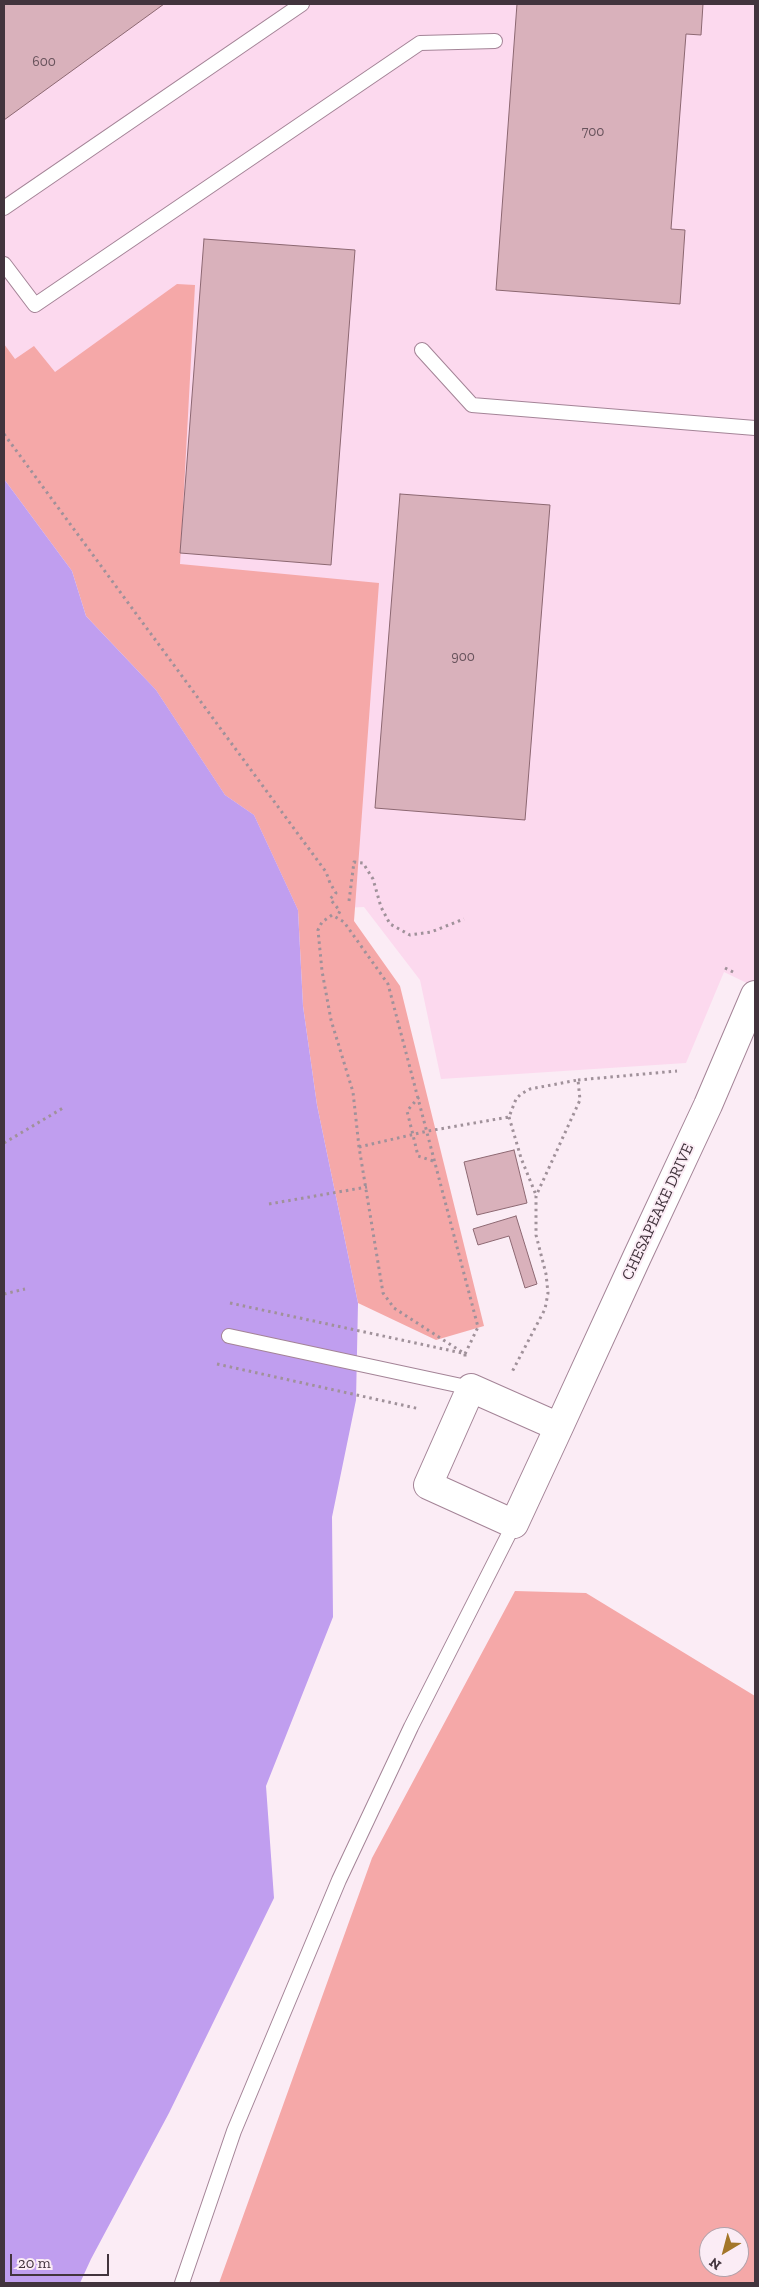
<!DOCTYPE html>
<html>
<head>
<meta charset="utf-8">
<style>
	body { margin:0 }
	#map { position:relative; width:759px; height:2287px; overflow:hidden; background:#fbecf5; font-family:"Zilla Slab",serif }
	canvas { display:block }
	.frame { position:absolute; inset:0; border:5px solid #42343d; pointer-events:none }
	.north { position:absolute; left:699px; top:2227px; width:50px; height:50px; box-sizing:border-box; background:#fbecf5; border:1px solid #b1a2ab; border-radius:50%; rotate:217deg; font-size:14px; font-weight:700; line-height:20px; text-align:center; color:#42343d }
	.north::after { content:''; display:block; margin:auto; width:18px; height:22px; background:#a47629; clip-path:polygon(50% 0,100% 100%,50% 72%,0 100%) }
	.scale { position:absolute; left:10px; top:2254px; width:99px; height:22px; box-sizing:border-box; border:2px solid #42343d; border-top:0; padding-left:6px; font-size:15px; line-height:18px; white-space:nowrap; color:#42343d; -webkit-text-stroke:4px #fbecf5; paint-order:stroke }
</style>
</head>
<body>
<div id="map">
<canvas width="759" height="2287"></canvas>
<div class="frame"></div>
<div class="north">N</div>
<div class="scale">20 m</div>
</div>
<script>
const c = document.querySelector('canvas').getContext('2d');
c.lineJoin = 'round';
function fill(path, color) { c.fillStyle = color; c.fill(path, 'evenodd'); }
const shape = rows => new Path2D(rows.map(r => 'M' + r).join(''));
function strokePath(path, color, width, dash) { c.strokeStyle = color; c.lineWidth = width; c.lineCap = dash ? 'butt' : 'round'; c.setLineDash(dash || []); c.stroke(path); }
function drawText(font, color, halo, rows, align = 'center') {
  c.font = font + ' "Zilla Slab",serif'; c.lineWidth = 4; c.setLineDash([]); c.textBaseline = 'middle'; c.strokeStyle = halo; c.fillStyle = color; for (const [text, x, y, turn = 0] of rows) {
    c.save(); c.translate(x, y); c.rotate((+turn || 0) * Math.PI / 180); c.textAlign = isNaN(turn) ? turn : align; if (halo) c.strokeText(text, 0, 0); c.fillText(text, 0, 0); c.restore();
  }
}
fill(shape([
	[4,4,755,4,755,987,724,972,686,1063,441,1079,420,980,364,907,298,910,72,571,4,479]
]), '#fcd9ee');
fill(shape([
	[177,284,195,285,180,564,379,583,354,921,400,986,484,1326,436,1340,358,1303,317,1105,303,1006,298,910,254,815,225,795,156,690,86,616,72,571,4,479,4,344,15,359,34,346,55,372],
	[515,1591,586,1593,755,1696,755,2283,219,2283,372,1858],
	[709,2237,739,2237,739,2267,709,2267]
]), '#f5a8a8');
fill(shape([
	[4,479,72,571,86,616,156,690,225,795,254,815,298,910,303,1006,317,1105,358,1303,356,1400,332,1517,333,1617,266,1786,274,1898,169,2113,91,2259,80,2283,4,2283]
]), '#c09eef');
const building = shape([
	[4,4,164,4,4,120,4,4],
	[517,4,703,4,701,35,686,34,671,229,685,230,680,304,496,290,517,4],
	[204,239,355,250,331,565,180,553,204,239],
	[400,494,550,505,525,820,375,808,400,494],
	[514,1150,527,1203,477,1215,464,1162,514,1150],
	[516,1216,537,1284,525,1288,509,1236,478,1245,473,1229,516,1216]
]);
fill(building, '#d9b1bb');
strokePath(building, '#8d6872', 1);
const lane = shape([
	[4,208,302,4],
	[4,264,35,305,420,43,495,41],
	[422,350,472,405,755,428],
	[229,1336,471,1388],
	[182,2283,234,2131,339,1880,411,1727,514,1524]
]);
const street = shape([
	[559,1427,471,1388,428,1485,514,1524,559,1427,637,1257,708,1105,755,995]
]);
strokePath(lane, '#a48497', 16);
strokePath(street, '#a48497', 30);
strokePath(shape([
	[4,434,326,872,330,883,336,893,330,899,340,911,337,917],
	[349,901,354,862,363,863,373,879,381,907,390,924,410,935,431,932,464,919],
	[725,968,735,973],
	[578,1080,677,1071],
	[419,1097,407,1111,413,1135,418,1156,436,1162],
	[509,1117,521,1158,536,1195],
	[4,1143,63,1108],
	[359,1147,428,1131,509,1117,516,1099,521,1094,530,1089,578,1080,580,1100,536,1196,536,1235,546,1274,548,1293,545,1309,512,1372],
	[269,1204,367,1187],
	[4,1294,25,1289],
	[230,1303,462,1353],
	[465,1354,478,1327,388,984,344,922,332,915,322,922,318,930,322,971,331,1020,353,1092,359,1147,383,1293,394,1308,465,1354,465,1358],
	[217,1364,420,1409]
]), '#a0919a', 3, [2.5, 4]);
strokePath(lane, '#fff', 14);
strokePath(street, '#fff', 28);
drawText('14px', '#68535c', null, [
	["600",44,62],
	["700",593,132],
	["900",463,657]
]);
drawText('16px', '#42343d', '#fbecf5', [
	["CHESAPEAKE DRIVE",658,1212,-65]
]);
</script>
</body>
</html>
